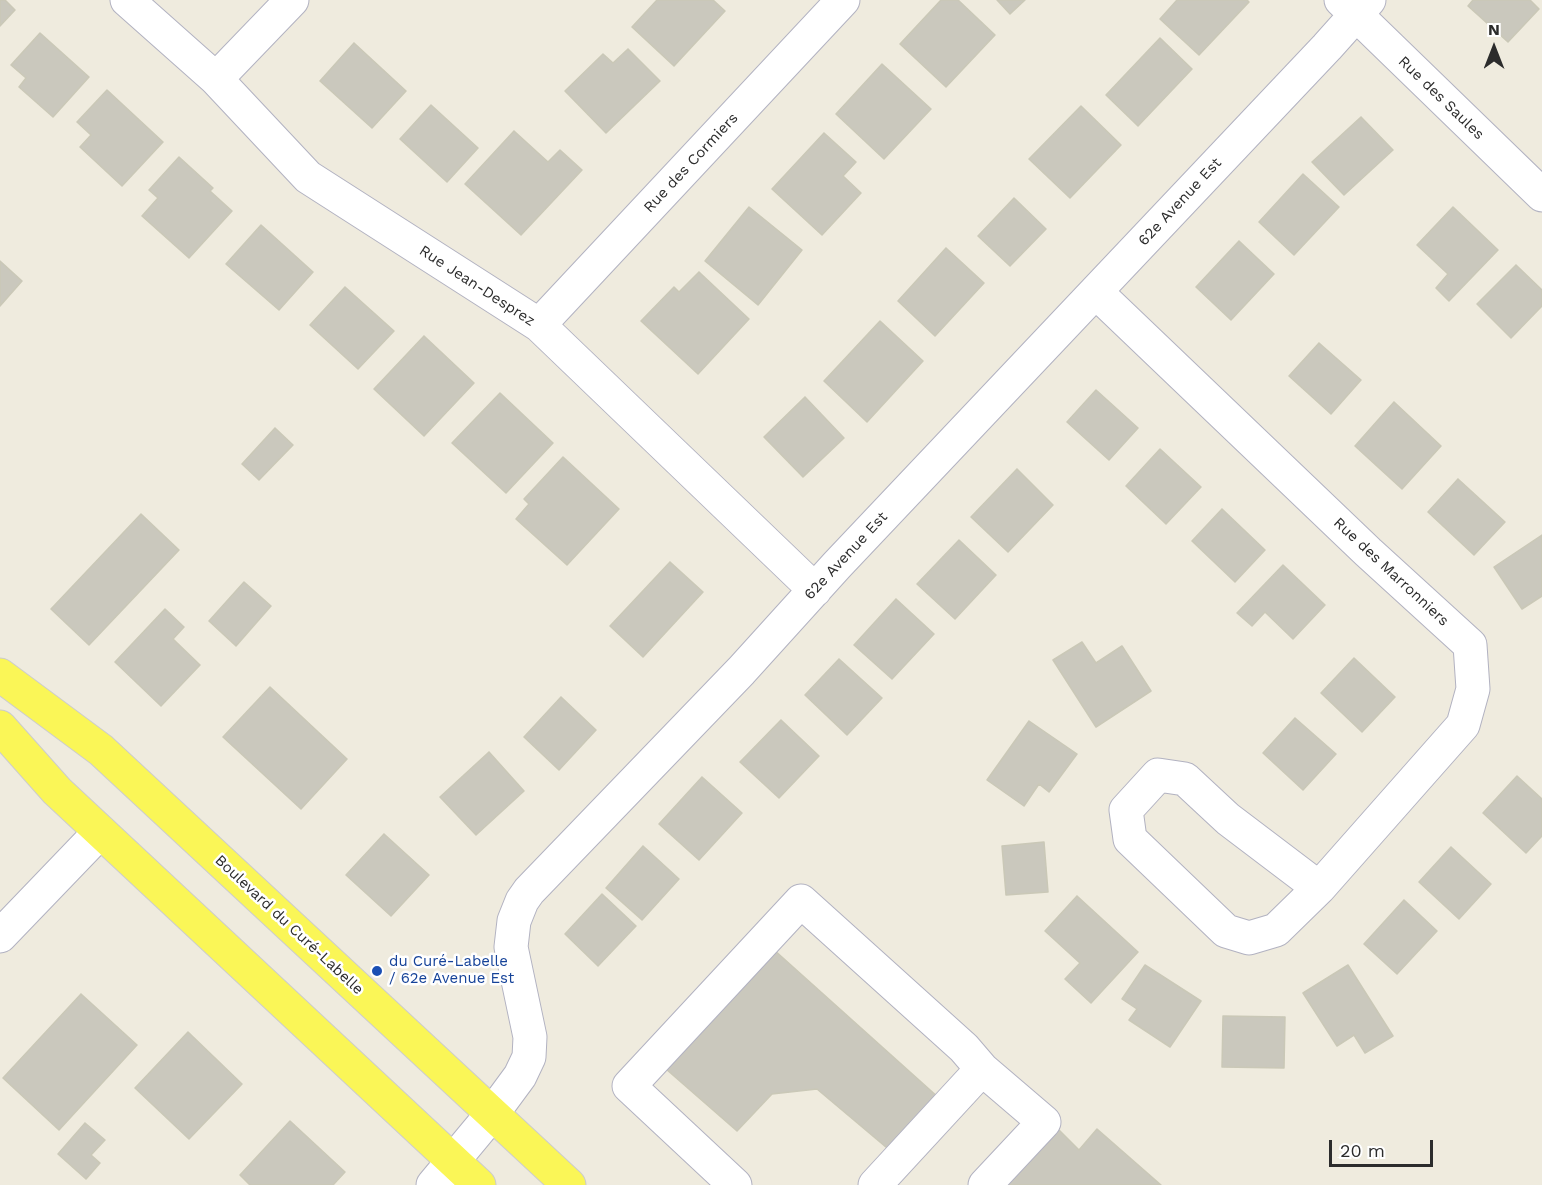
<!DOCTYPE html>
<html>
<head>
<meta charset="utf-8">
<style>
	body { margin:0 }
	#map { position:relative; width:1542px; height:1185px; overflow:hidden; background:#efebde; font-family:"Work Sans",sans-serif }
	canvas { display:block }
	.north { position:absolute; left:1464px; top:18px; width:60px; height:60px; -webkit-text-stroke:4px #fff; paint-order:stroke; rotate:0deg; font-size:16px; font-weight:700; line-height:24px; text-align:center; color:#2c2c2c }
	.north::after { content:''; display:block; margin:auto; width:21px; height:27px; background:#2c2c2c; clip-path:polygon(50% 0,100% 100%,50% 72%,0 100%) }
	.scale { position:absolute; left:1329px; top:1140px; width:104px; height:27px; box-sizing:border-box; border:3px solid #2c2c2c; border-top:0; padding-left:8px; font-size:18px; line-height:21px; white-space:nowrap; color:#2c2c2c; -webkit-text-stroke:4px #fff; paint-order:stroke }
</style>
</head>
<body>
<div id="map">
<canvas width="1542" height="1185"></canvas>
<div class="north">N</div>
<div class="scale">20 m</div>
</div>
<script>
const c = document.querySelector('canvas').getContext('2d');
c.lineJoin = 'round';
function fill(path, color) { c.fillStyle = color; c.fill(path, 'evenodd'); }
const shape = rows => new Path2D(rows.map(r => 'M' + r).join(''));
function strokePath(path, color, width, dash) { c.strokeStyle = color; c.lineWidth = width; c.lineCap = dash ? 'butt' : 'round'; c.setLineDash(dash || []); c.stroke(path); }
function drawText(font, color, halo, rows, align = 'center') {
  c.font = font + ' "Work Sans",sans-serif'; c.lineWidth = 5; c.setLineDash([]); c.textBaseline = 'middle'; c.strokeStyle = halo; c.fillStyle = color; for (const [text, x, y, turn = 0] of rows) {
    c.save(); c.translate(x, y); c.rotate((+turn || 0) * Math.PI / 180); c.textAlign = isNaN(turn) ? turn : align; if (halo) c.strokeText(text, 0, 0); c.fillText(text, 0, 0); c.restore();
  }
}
const building = shape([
	[0,0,5,0,15,10,0,26,0,0],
	[657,0,713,0,725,11,674,66,632,27,657,0],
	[941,0,958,0,995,35,946,87,900,44,941,0],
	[997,0,1025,0,1010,14,997,0],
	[1177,0,1247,0,1249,2,1199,55,1160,19,1177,0],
	[1473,0,1530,0,1539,9,1508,42,1468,6,1473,0],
	[40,33,89,77,53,117,19,87,26,78,11,65,40,33],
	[1160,38,1192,69,1138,126,1106,95,1160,38],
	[354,43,406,91,372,128,320,81,354,43],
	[628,49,660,81,606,133,565,91,603,54,613,63,628,49],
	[882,64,931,109,884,159,836,114,882,64],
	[107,90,163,142,122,186,80,147,91,135,77,122,107,90],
	[431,105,478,148,447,182,400,139,431,105],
	[1081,106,1121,145,1070,198,1029,159,1081,106],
	[1361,117,1393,150,1344,195,1312,162,1361,117],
	[514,131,548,162,560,150,582,170,521,235,465,184,514,131],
	[824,133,856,162,843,176,861,193,822,235,772,189,824,133],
	[179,157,213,188,210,191,232,211,189,258,142,216,158,198,149,190,179,157],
	[1303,174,1339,207,1294,255,1259,222,1303,174],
	[1014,198,1046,229,1010,266,978,236,1014,198],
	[749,207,802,250,758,305,705,261,749,207],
	[1453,207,1498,250,1449,301,1436,288,1448,274,1417,245,1453,207],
	[261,225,313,272,279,310,226,264,261,225],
	[1239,241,1274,274,1231,320,1196,287,1239,241],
	[946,248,984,283,935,336,898,301,946,248],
	[0,261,22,281,0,306,0,261],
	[1516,265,1542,290,1542,306,1511,338,1477,304,1516,265],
	[699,272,749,319,698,374,641,321,674,287,679,292,699,272],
	[345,287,394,331,358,369,310,325,345,287],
	[880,321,923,361,867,422,824,381,880,321],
	[424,336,474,383,424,436,374,389,424,336],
	[1319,343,1361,380,1331,414,1289,376,1319,343],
	[1096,390,1138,428,1109,460,1067,422,1096,390],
	[500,393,553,443,506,493,452,443,500,393],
	[805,397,844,438,803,477,764,437,805,397],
	[1394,402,1441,446,1402,489,1355,446,1394,402],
	[275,428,293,445,259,480,242,464,275,428],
	[1160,449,1201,487,1166,524,1126,486,1160,449],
	[563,457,619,509,567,565,516,519,529,504,524,499,563,457],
	[1017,469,1053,505,1008,552,971,517,1017,469],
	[1458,479,1505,522,1474,555,1428,512,1458,479],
	[1222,509,1265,550,1235,582,1192,541,1222,509],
	[141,514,179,550,89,645,51,609,141,514],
	[1542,535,1542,596,1522,609,1494,567,1542,535],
	[959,540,996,575,955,619,917,584,959,540],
	[670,562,703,592,643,657,610,626,670,562],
	[1283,565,1325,605,1293,639,1265,612,1252,626,1237,613,1283,565],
	[244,582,271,606,236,646,209,621,244,582],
	[896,599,934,634,892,679,854,645,896,599],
	[165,609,184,627,173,639,200,665,161,706,115,662,165,609],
	[1082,642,1096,663,1122,646,1151,691,1096,727,1053,660,1082,642],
	[1354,658,1395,697,1362,732,1321,693,1354,658],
	[839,659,882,698,847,735,805,695,839,659],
	[270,687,347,759,301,809,223,737,270,687],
	[561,697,596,730,559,770,524,737,561,697],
	[1295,718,1336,754,1303,790,1263,753,1295,718],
	[781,720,819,756,779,798,740,762,781,720],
	[1029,721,1077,754,1049,792,1039,784,1024,806,987,780,1029,721],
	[489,752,524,791,476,835,440,797,489,752],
	[1517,776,1542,799,1542,836,1526,853,1483,813,1517,776],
	[702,777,742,813,699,860,659,824,702,777],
	[384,834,429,875,391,916,346,875,384,834],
	[1044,842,1048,892,1006,895,1002,846,1044,842],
	[643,846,679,879,642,920,606,888,643,846],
	[1451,847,1491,884,1459,919,1419,882,1451,847],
	[602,894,636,926,598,966,565,934,602,894],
	[1077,896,1138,952,1091,1003,1065,979,1080,963,1045,931,1077,896],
	[1404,900,1437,931,1397,974,1364,944,1404,900],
	[773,949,939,1098,893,1153,817,1089,772,1094,737,1131,666,1069,773,949],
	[1145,965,1201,1001,1170,1047,1129,1020,1137,1009,1122,999,1145,965],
	[1348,965,1393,1036,1365,1053,1354,1035,1337,1046,1303,993,1348,965],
	[81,994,137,1045,59,1130,3,1078,81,994],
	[1223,1016,1285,1017,1284,1068,1222,1067,1223,1016],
	[188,1032,242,1084,189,1139,135,1088,188,1032],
	[290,1121,345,1172,333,1185,250,1185,240,1175,290,1121],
	[85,1123,105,1140,91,1155,100,1163,86,1179,58,1154,85,1123],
	[1055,1126,1079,1150,1097,1129,1161,1185,1001,1185,1055,1126]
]);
fill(building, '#cac8bd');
strokePath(building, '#cac8b7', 1.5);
const minor = shape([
	[127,0,216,79,308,177,539,325,815,590],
	[1341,0,1542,195],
	[216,79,292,0],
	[1096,292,1368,552,1470,645,1473,689,1463,725,1319,888,1276,930,1249,938,1226,931,1130,839,1126,810,1158,775,1185,779,1228,819,1319,888],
	[539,325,843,0],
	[0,936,100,832],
	[433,1185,492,1114,520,1076,529,1057,530,1037,511,947,514,921,522,901,529,891,741,671,837,565,1327,47,1369,0],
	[735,1185,629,1086,801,901,964,1048,982,1069],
	[875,1185,982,1069,1044,1122,985,1185]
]);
const major = shape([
	[0,675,101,750,569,1185],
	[0,727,57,791,479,1185]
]);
strokePath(minor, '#b2b2c1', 35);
strokePath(major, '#ccc', 35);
strokePath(minor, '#fff', 33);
strokePath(major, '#faf657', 33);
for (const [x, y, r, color] of [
	[377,971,6,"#1a4fb4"]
]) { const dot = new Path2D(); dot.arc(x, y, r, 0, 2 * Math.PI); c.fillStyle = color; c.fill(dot); strokePath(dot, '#fff', 2); }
drawText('15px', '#2c2c2c', '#fff', [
	["Rue des Saules",1441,98,44],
	["Rue des Cormiers",691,163,-47],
	["62e Avenue Est",1180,202,-47],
	["Rue Jean-Desprez",477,286,33],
	["62e Avenue Est",846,556,-47],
	["Rue des Marronniers",1391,572,43],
	["Boulevard du Curé-Labelle",289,925,43]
]);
drawText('15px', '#164399', '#fff', [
	["du Curé-Labelle",389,962],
	["/ 62e Avenue Est",389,979]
], 'left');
</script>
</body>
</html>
